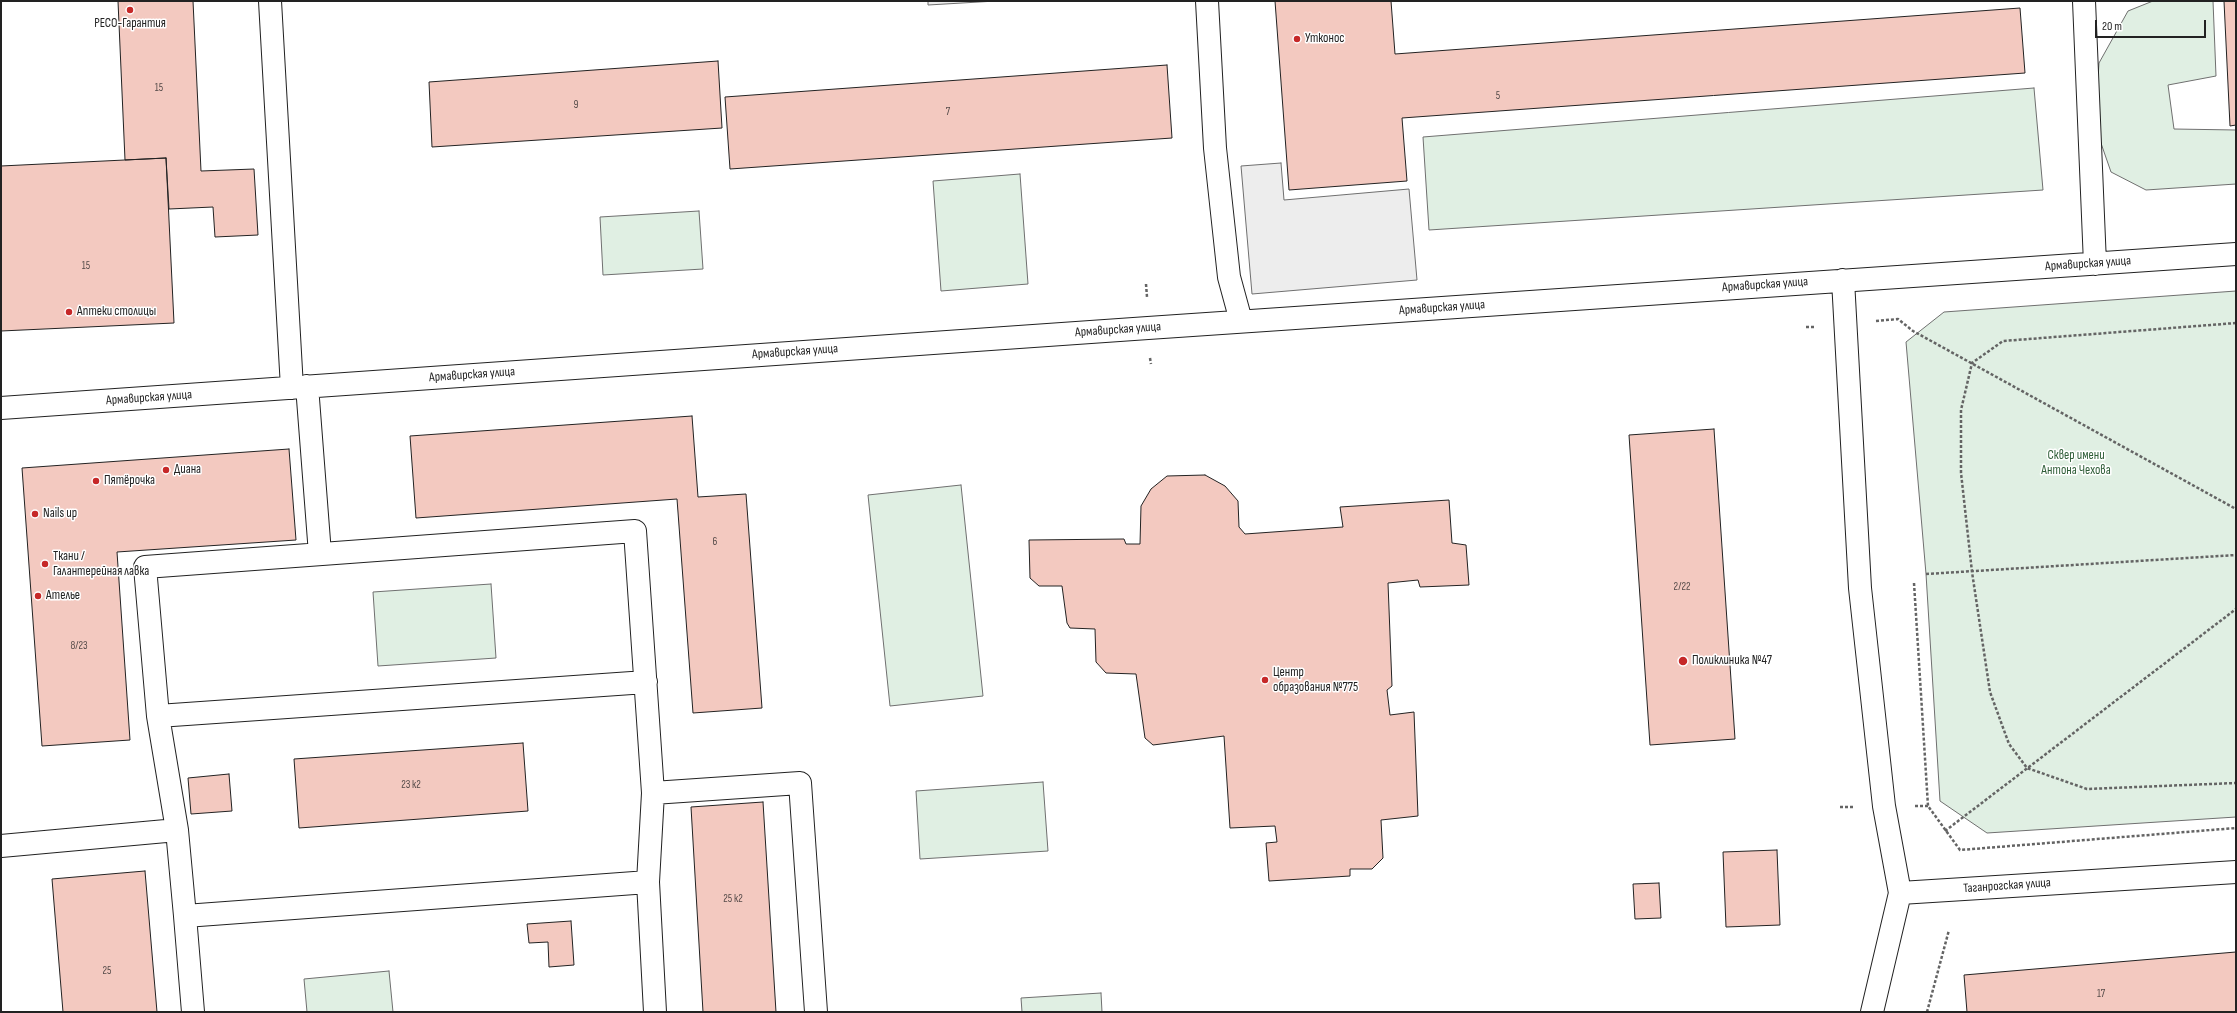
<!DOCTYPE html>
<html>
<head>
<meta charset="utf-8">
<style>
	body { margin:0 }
	#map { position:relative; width:2237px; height:1013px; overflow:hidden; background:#fff; font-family:"Sofia Sans Condensed",sans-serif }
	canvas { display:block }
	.frame { position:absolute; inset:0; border:2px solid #222; pointer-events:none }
	.scale { position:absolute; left:2095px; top:20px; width:111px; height:18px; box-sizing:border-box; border:2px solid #222; border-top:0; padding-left:5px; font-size:12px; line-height:14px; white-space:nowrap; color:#222; -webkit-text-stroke:3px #fff; paint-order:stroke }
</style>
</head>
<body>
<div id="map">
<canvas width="2237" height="1013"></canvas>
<div class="frame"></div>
<div class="scale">20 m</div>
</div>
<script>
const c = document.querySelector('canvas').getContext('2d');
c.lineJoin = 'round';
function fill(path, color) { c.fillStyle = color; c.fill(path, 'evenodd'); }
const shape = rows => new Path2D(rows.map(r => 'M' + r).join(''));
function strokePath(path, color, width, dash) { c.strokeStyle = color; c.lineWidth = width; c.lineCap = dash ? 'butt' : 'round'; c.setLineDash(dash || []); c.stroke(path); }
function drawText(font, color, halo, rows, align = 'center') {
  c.font = font + ' "Sofia Sans Condensed",sans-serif'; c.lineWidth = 3; c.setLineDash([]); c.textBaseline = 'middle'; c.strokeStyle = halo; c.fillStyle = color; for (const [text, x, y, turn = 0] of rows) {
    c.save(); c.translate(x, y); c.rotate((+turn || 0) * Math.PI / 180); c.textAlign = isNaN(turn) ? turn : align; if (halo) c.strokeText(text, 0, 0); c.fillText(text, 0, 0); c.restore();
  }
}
const green = shape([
	[2153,1,2213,1,2216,76,2168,85,2174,129,2236,130,2236,184,2146,190,2111,172,2095,126,2099,63,2128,11,2153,1],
	[2034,88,2043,190,1429,230,1423,137,2034,88],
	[1020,174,1028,284,941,291,933,181,1020,174],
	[699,211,703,269,603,275,600,217,699,211],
	[2236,291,2236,817,1987,833,1940,801,1926,574,1906,342,1944,312,2236,291],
	[961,485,983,696,890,706,868,495,961,485],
	[491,584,496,658,378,666,373,592,491,584],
	[1043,782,1048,851,920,859,916,791,1043,782],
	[389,971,393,1012,307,1012,304,979,389,971],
	[1101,993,1102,1012,1022,1012,1021,998,1101,993]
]);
fill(green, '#e0efe3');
strokePath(green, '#6f6f6f', 1);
const parking = shape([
	[928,1,996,1,928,5,928,1],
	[1281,163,1284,200,1409,189,1417,280,1252,294,1241,166,1281,163]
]);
fill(parking, '#ededed');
strokePath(parking, '#6f6f6f', 1);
const building = shape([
	[118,1,193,1,201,171,254,169,258,235,215,237,213,207,169,209,166,158,125,160,118,1],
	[1275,1,1391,1,1395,54,2020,8,2025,73,1402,118,1407,181,1289,190,1275,1],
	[2224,1,2236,1,2236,125,2230,126,2224,1],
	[718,61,722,128,432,147,429,82,718,61],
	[1167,65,1172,138,730,169,725,97,1167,65],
	[166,158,174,323,1,331,1,166,166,158],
	[692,416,698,497,746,494,762,708,693,713,677,499,416,518,410,436,692,416],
	[1714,429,1735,739,1650,745,1629,435,1714,429],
	[289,449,296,540,117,552,130,740,42,746,22,468,289,449],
	[1205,475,1225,486,1238,501,1239,527,1245,534,1343,527,1340,507,1449,500,1452,543,1466,545,1469,585,1420,587,1418,580,1388,583,1392,686,1387,690,1390,715,1414,712,1418,816,1381,820,1383,858,1372,869,1350,869,1350,876,1269,881,1266,843,1277,842,1275,826,1230,828,1224,736,1153,745,1145,738,1136,674,1106,673,1096,662,1095,629,1070,628,1067,623,1062,586,1039,586,1030,578,1029,540,1124,539,1126,544,1140,544,1141,506,1151,489,1167,476,1205,475],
	[523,743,528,811,299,828,294,759,523,743],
	[229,774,232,811,191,814,188,778,229,774],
	[763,802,776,1012,703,1012,691,807,763,802],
	[1777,850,1780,925,1726,927,1723,852,1777,850],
	[145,871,157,1012,63,1012,52,879,145,871],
	[1659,883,1661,918,1635,919,1633,884,1659,883],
	[571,921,574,965,549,967,548,942,529,943,527,924,571,921],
	[2236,952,2236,1012,1967,1012,1964,975,2236,952]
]);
fill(building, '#f3c9c0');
strokePath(building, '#222', 1);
const minor = shape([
	[270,1,292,388],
	[1207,1,1215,148,1229,277,1241,321],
	[2084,1,2095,264],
	[1843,280,1860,588,1884,806,1900,893,1872,1012],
	[307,386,320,554],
	[1,408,1148,328,2236,254],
	[158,716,646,682],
	[177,830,158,716,145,567,635,531,653,793],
	[1,846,177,830,185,916,648,882,653,793,800,783,816,1012],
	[648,882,655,1012],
	[1900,893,2236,872],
	[185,916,193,1012]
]);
strokePath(minor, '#222', 24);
strokePath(shape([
	[1146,284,1147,297],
	[1876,321,1898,319,1913,331,2236,509],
	[2236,323,2003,341,1972,363,1961,410,1961,473,1972,572,1990,692,2009,744,2027,768,2087,789,2236,783],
	[1806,327,1816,327],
	[1150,358,1151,364],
	[1926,574,2236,555],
	[1914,583,1928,806,1960,850,2236,828],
	[1915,806,1928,806],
	[1840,807,1854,807],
	[1945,831,2236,609],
	[1927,1012,1949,930]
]), '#646464', 2.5, [3, 2]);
strokePath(minor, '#fff', 22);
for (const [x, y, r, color] of [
	[130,10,4,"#c62828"],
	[1297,39,4,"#c62828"],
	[69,312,4,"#c62828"],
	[166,470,4,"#c62828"],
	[96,481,4,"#c62828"],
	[35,514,4,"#c62828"],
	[45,564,4,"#c62828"],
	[38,596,4,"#c62828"],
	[1683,661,5,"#c62828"],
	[1265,680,4,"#c62828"]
]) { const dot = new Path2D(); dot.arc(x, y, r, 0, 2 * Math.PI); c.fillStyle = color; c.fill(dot); strokePath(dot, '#fff', 1.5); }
drawText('11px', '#564c4a', null, [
	["15",159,88],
	["5",1498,96],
	["9",576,105],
	["7",948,112],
	["15",86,266],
	["6",715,542],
	["2/22",1682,587],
	["8/23",79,646],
	["23 к2",411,785],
	["25 к2",733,899],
	["25",107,971],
	["17",2101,994]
]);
drawText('13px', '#222', '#fff', [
	["РЕСО-Гарантия",130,24,"center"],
	["Утконос",1305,39],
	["Аптеки столицы",77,312],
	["Диана",174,470],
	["Пятёрочка",104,481],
	["Nails up",43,514],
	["Ткани /",53,557],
	["Галантерейная лавка",53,572],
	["Ателье",46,596],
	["Поликлиника №47",1692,661],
	["Центр",1273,673],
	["образования №775",1273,688]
], 'left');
drawText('13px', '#222', '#fff', [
	["Армавирская улица",2088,264,-4],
	["Армавирская улица",1765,285,-4],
	["Армавирская улица",1442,308,-4],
	["Армавирская улица",1118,330,-4],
	["Армавирская улица",795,352,-4],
	["Армавирская улица",472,375,-4],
	["Армавирская улица",149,398,-4],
	["Таганрогская улица",2007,886,-4]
]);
drawText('13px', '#2f5e38', '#fff', [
	["Сквер имени",2076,456],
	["Антона Чехова",2076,471]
]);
</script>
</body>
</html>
